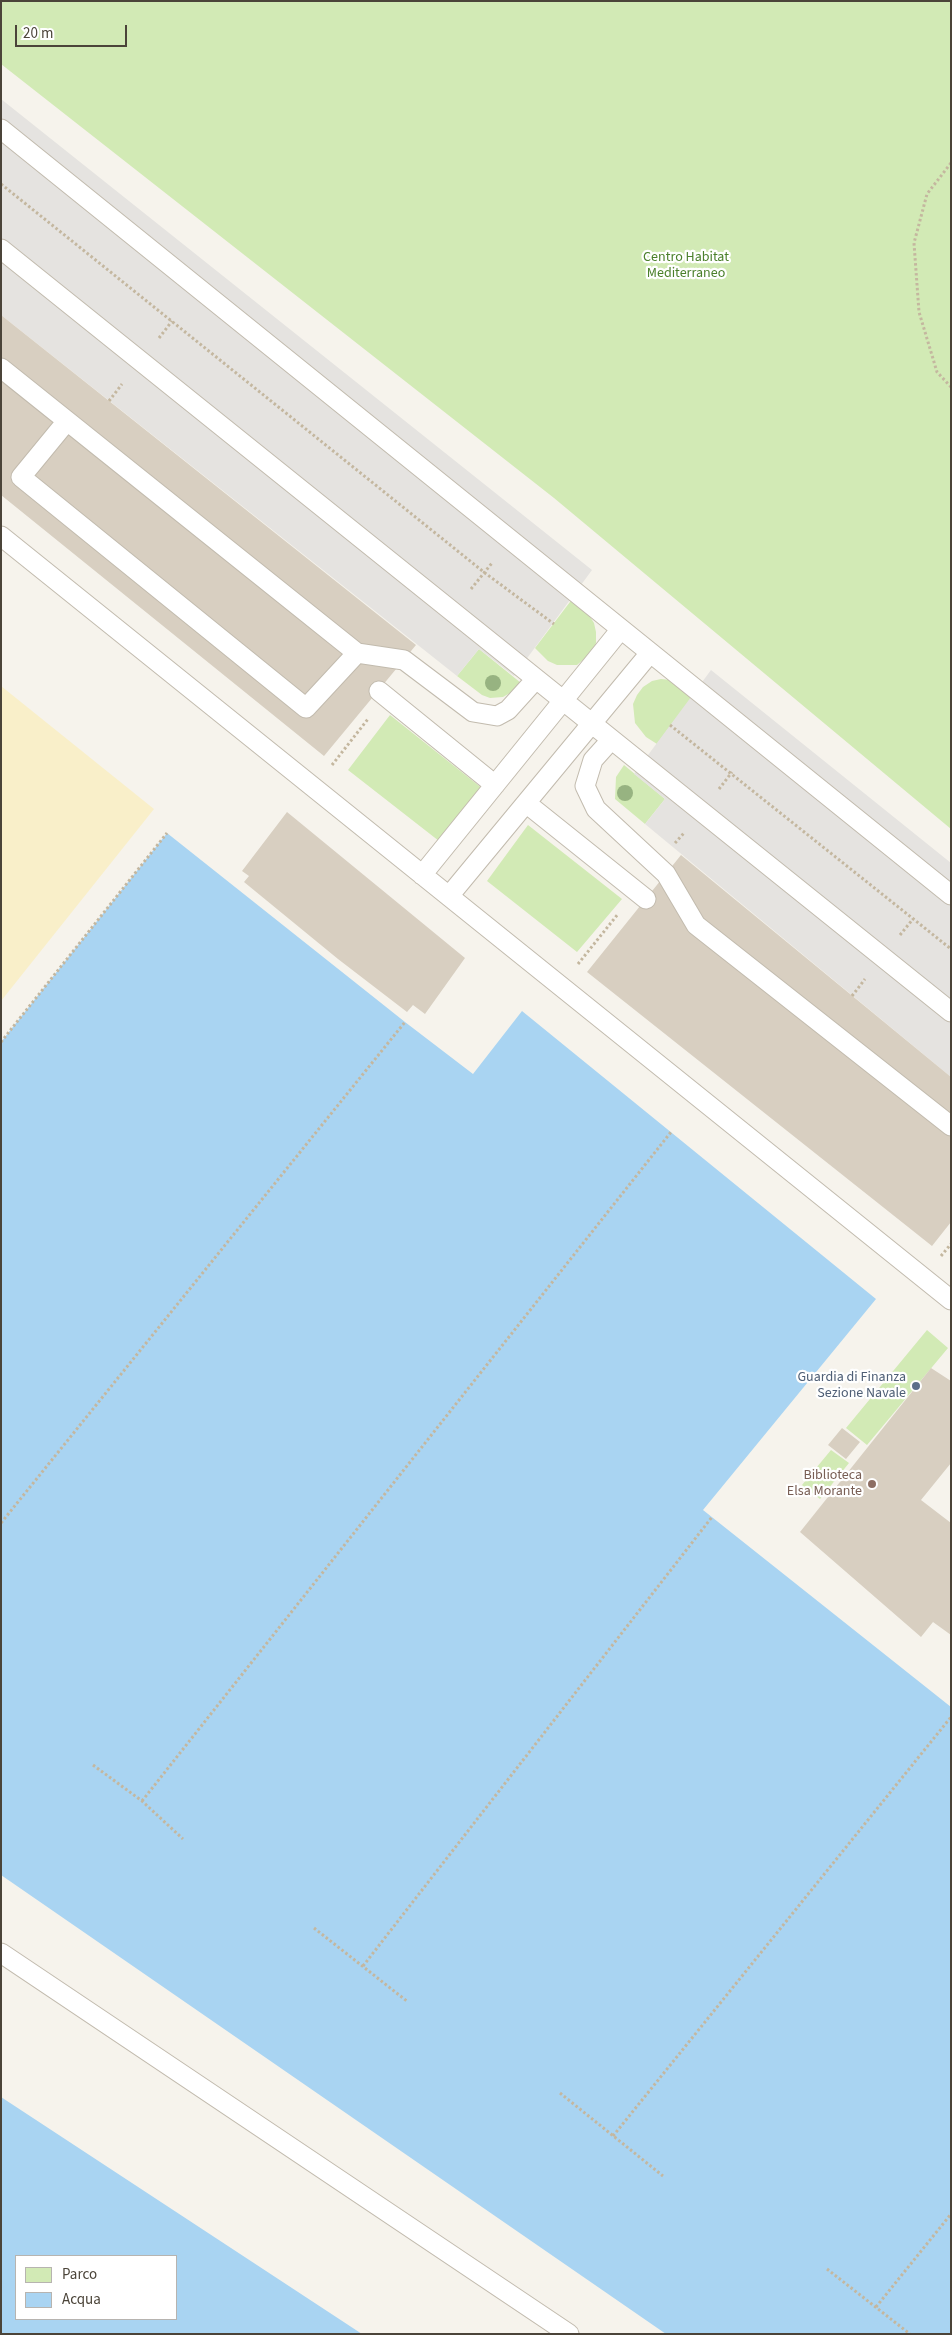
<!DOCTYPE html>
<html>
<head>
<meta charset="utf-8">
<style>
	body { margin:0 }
	#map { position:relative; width:952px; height:2335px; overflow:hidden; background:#f6f3ec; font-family:"Source Sans 3",sans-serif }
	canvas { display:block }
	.frame { position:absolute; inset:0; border:2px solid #4b4439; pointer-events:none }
	.legend { position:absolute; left:15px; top:2255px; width:162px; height:65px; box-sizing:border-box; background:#fff; border:1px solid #b7b4b0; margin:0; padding:6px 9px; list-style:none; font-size:15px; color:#4b4439 }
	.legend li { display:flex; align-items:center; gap:10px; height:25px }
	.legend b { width:25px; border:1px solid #b7b4b0 }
	.scale { position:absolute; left:15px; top:25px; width:112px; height:22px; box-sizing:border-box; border:2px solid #4b4439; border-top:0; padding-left:6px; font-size:15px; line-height:18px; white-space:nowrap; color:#4b4439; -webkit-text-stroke:4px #fff; paint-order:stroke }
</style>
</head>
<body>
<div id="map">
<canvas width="952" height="2335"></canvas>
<div class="frame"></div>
<ul class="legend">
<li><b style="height:14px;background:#d2eab5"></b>Parco</li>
<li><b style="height:14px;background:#a9d4f2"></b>Acqua</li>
</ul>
<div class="scale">20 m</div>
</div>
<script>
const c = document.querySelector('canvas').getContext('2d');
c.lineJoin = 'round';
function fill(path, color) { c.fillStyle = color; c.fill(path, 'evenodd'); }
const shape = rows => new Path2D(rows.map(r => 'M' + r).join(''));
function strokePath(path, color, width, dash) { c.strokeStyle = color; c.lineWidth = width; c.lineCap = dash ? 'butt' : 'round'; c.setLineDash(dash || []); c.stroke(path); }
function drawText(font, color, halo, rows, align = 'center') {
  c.font = font + ' "Source Sans 3",sans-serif'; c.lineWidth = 4.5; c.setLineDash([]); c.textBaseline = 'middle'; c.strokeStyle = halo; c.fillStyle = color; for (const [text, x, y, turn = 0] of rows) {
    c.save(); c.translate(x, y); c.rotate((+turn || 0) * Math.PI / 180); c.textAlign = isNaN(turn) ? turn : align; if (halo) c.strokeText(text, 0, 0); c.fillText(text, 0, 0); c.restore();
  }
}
fill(shape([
	[1,1,951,1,951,829,554,498,1,64],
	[573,598,583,606,594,623,596,632,596,643,592,652,577,665,557,665,548,661,535,648],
	[479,649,521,683,517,689,503,697,490,698,482,695,457,676],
	[661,679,671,680,693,696,657,744,646,737,635,723,633,704,637,695,643,687,652,681],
	[390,715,483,789,439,841,348,770],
	[624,765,665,799,645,824,615,799,616,777],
	[528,825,622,899,577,952,487,881],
	[927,1330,948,1348,867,1445,846,1428],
	[831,1450,849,1463,820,1499,802,1485]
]), '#d2eab5');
fill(shape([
	[1,686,154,809,1,1001]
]), '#f9efc9');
fill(shape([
	[1,99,592,570,514,676,479,649,457,676,1,315],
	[711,670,951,863,951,1077,645,824,665,799,634,774]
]), '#e5e3e0');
fill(shape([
	[167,833,405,1022,473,1074,522,1011,876,1299,703,1510,951,1707,951,2334,666,2334,1,1875,1,1042],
	[1,2097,362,2334,1,2334],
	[16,2256,176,2256,176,2319,16,2319]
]), '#a9d4f2');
fill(shape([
	[1,315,416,645,324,756,1,495],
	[287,812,465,958,425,1014,413,1005,407,1012,338,959,244,882,249,876,242,871],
	[681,855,951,1077,951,1222,932,1246,587,972],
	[931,1368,951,1381,951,1463,921,1500,951,1523,951,1635,933,1622,921,1637,800,1532],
	[842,1428,860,1442,846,1459,828,1445]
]), '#d8cfc1');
const lane = shape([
	[1,129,951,895],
	[1,249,951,1012],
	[1,368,357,653,404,660,473,712,497,716,508,710,536,679],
	[67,421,21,477,306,708,357,653],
	[1,536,951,1300],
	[379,691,495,785],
	[611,740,593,760,585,786,596,809,666,874,696,925,951,1126],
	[526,803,646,899],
	[422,875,621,629],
	[449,896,650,653],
	[1,1953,569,2334]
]);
strokePath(lane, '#c2bbae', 21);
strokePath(shape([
	[951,163,927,194,914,243,919,312,937,372,951,387],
	[1,184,485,573,554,624],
	[159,338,172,321],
	[109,401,122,384],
	[471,589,492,563],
	[670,725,951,949],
	[332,765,368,719],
	[719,789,732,772],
	[675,843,684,833],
	[900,935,913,919],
	[578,964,618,914],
	[852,996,865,979],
	[1,1042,167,833],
	[941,1256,951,1244],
	[1,1523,405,1022],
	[93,1765,142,1801,183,1839],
	[142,1801,671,1132],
	[314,1928,408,2002],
	[363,1966,712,1517],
	[560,2093,663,2176],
	[613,2136,951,1717],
	[827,2269,910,2334],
	[876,2307,951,2214]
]), '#c4b79f', 3, [2.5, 2.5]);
strokePath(lane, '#fff', 19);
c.fillStyle = '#97b381';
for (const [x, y] of [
	[493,683],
	[625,793]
]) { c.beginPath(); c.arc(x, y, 8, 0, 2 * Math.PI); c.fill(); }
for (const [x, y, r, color] of [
	[916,1386,5,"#5c6f8a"],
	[872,1484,5,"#8d6e63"]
]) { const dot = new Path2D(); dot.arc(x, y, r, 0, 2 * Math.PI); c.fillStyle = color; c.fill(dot); strokePath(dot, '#fff', 2); }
drawText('14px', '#4a7f2a', '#fff', [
	["Centro Habitat",686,258],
	["Mediterraneo",686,274]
]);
drawText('14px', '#4e5e75', '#fff', [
	["Guardia di Finanza",906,1378],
	["Sezione Navale",906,1394]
], 'right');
drawText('14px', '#785e54', '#fff', [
	["Biblioteca",862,1476],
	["Elsa Morante",862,1492]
], 'right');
</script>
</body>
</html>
